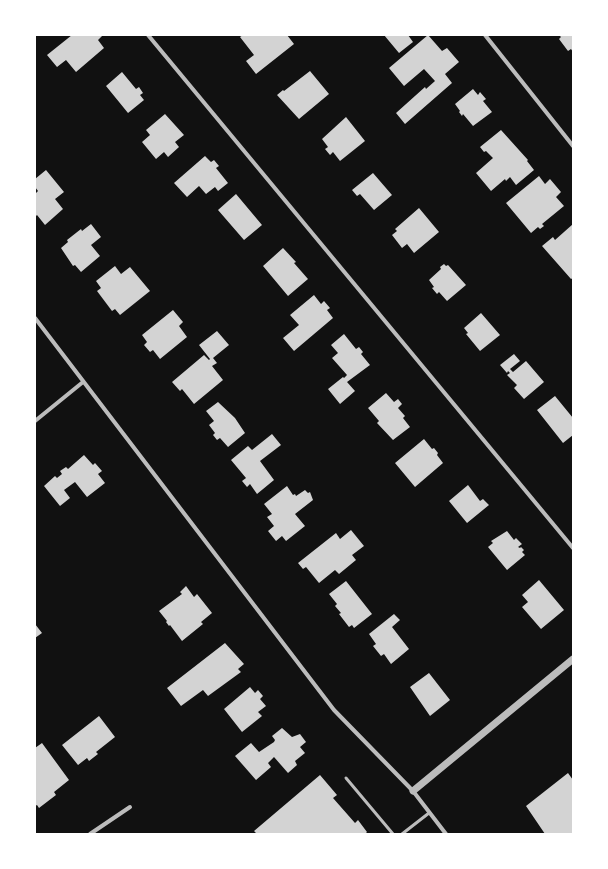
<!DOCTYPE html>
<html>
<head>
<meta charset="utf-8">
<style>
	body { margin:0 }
	#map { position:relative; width:608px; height:869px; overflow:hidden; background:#111; font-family:"PT Sans Narrow",sans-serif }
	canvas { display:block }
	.frame { position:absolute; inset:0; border:36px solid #fff; pointer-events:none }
</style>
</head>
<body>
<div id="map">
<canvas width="608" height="869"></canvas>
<div class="frame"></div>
</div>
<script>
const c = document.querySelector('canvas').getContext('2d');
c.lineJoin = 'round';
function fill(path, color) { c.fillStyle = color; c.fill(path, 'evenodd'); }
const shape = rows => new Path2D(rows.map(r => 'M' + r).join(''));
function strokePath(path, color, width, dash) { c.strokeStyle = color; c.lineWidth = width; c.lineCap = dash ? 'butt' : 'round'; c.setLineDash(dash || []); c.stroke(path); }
fill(shape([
	[72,35,103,35,98,40,104,48,76,72,66,60,57,67,47,55],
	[243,35,287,35,294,44,256,74,246,61,254,55,240,37],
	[384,35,408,35,413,42,399,53],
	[428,35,442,51,447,48,459,62,445,74,452,83,405,124,396,113,425,87,426,89,435,81,424,69,404,86,389,68],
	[559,35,573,35,573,52,571,49,568,51,559,39,561,37],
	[310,71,329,94,299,119,277,95,283,90,284,91],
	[122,72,136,89,139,87,143,93,140,95,144,100,128,113,106,86],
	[473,89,478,95,480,92,486,99,483,101,492,112,473,126,463,114,462,116,459,112,460,111,455,104],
	[165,114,184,135,175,142,179,147,168,157,164,152,156,159,142,142,150,135,146,130],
	[346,117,365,141,340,161,333,152,330,155,325,149,328,147,322,139],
	[501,130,528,160,527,161,534,170,516,185,510,177,506,181,505,179,491,191,476,173,493,158,486,151,484,152,480,147],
	[205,156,211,162,214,160,219,166,216,168,228,183,218,191,215,187,206,194,199,186,187,197,174,183],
	[46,170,64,192,55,199,63,209,45,225,37,215,35,217,35,194,38,191,35,187,35,179],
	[373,173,392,195,374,210,360,194,357,196,352,190],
	[539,176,545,184,550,179,561,192,556,197,564,206,542,224,544,226,540,229,538,227,531,233,506,203],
	[236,194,262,225,244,240,218,210],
	[419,208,439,232,414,253,407,244,402,248,392,235,397,231,395,229],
	[91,224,101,237,91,245,100,256,81,272,75,265,73,266,61,248,68,242,67,240,81,229,82,231],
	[573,224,573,278,571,279,542,246,553,237,555,240],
	[283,248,296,262,294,263,308,279,288,296,263,266],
	[444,264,446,266,448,265,466,285,447,301,439,292,437,294,432,288,434,287,429,280,441,269,440,267],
	[115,266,121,274,130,267,150,291,120,315,115,309,112,311,97,291,101,288,96,281],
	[314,295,321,304,324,301,330,308,327,310,333,318,294,351,283,338,299,325,290,315],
	[173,310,183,322,179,326,187,337,160,359,153,350,150,352,144,345,147,342,142,335],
	[481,313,500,335,480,351,466,334,468,333,464,328],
	[217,331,229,345,213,358,217,363,212,366,223,380,194,404,182,389,180,391,172,382,204,355,209,360,210,359,199,345],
	[344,334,356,349,359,347,363,352,361,354,370,365,347,382,355,391,340,404,328,389,343,377,344,378,347,375,332,358,338,353,331,345],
	[514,354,520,361,510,369,513,372,526,361,544,382,524,399,514,388,517,385,507,375,510,373,508,371,507,373,500,365],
	[386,393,394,402,398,399,402,404,398,408,405,416,403,418,410,427,393,440,377,423,379,421,368,408],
	[555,396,573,418,573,435,563,443,537,410],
	[218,402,235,418,245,433,228,447,220,438,217,440,213,435,215,433,209,425,214,421,206,411],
	[272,434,281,445,260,461,274,480,257,494,250,484,247,487,242,481,246,478,231,460,248,446,252,450],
	[424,439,432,449,434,448,438,453,437,455,443,463,415,487,395,463],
	[84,455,93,465,95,463,102,471,98,474,105,483,87,497,75,482,64,490,70,498,60,506,44,486,55,476,57,478,62,474,60,471,66,467,68,469],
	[468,485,480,501,483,499,489,505,467,523,449,501],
	[287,486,293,495,295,494,296,496,305,490,308,493,310,492,313,500,295,514,305,526,286,541,282,536,276,541,268,531,274,526,267,517,272,514,264,504],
	[351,530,364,546,352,555,356,560,339,574,335,570,319,583,306,567,303,569,298,563,336,533,340,539],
	[507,531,514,540,516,538,522,544,518,547,520,548,521,547,524,550,522,552,525,555,507,570,488,547,493,543,491,541],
	[539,580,564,610,541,629,522,607,528,602,522,595],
	[346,581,372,614,354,628,352,625,349,627,339,614,341,613,335,606,337,604,329,594],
	[186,586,194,597,197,594,212,613,201,622,203,624,182,641,170,625,169,626,166,622,167,621,159,611,182,594,180,592],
	[394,614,400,620,392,627,409,649,391,664,384,654,381,656,373,646,376,644,369,634],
	[35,624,42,633,35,638],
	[225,643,244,664,238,669,241,672,208,696,203,690,181,706,167,688],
	[429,673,450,700,430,716,410,687],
	[250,687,255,693,258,690,263,696,260,699,266,706,258,712,262,716,242,732,224,709],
	[99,716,115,737,96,752,98,754,89,761,87,758,78,765,62,745],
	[282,728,292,737,300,734,306,742,300,747,305,753,295,761,297,765,288,773,274,757,268,763,271,767,256,780,235,756,251,743,259,752,274,742,275,740,272,736],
	[42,743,69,780,54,792,56,795,39,808,37,805,35,806,35,748],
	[568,773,573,780,573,834,545,834,526,806],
	[320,775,337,795,333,798,355,823,358,820,367,832,365,834,257,834,254,831]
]), '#d3d3d3');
strokePath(shape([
	[346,778,393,834],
	[402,834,429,813]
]), '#bcbcbc', 3);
strokePath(shape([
	[148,35,573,548],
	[485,35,573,146],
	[35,318,334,710,413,791,446,834],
	[35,421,83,382],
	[90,834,130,807]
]), '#bcbcbc', 4);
strokePath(shape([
	[413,791,573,659]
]), '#bcbcbc', 7);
</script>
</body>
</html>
